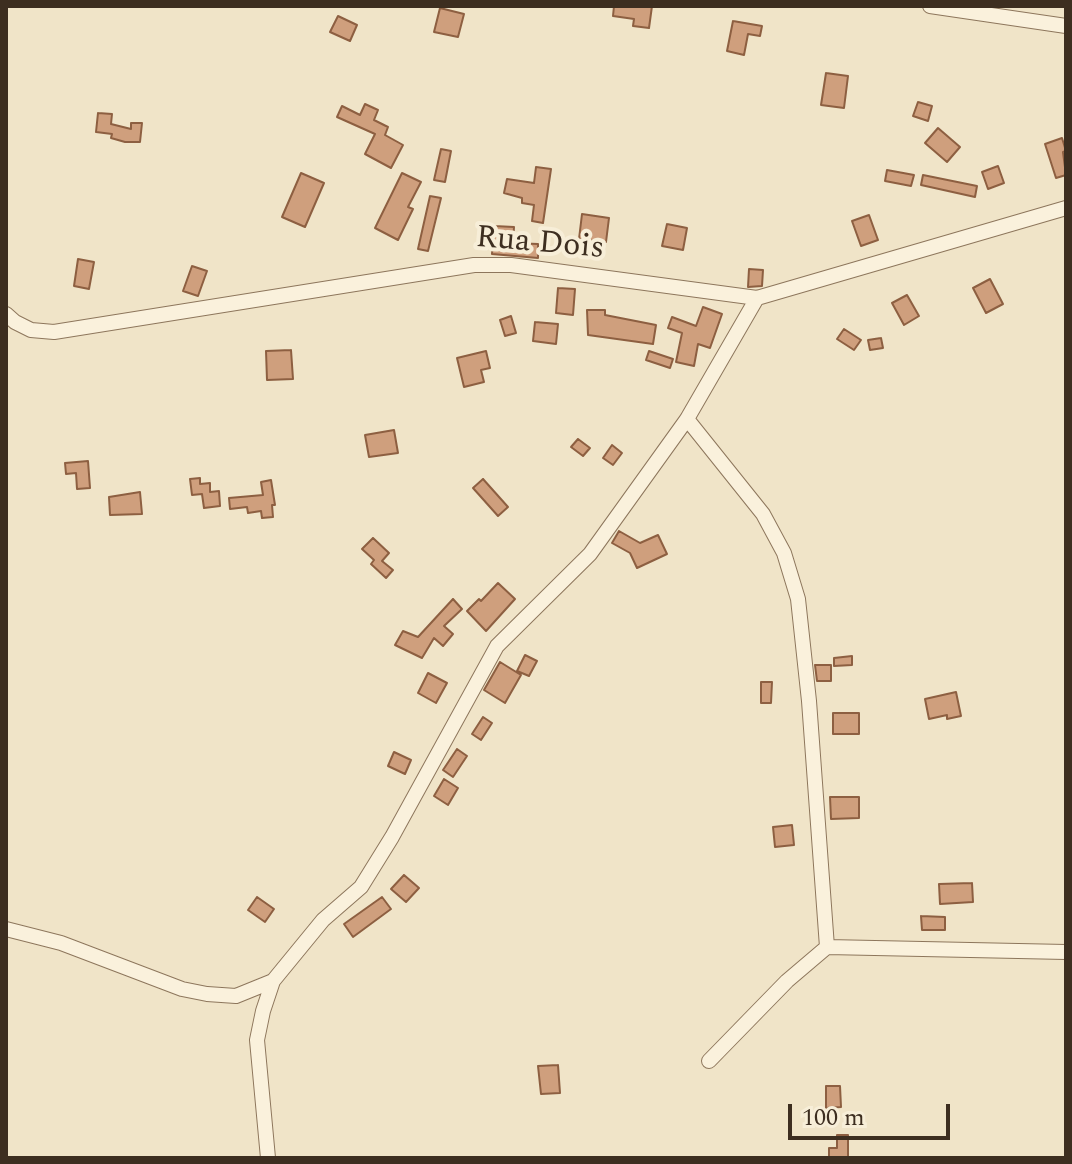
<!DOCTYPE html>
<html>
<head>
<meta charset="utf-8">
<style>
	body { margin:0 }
	#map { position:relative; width:1072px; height:1164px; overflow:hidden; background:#f0e4c8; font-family:Spectral,serif }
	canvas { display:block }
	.frame { position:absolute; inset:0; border:8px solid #3d2e20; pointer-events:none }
	.scale { position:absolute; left:788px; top:1104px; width:162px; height:36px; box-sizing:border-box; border:4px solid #3d2e20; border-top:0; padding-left:10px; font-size:24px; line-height:28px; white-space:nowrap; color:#3d2e20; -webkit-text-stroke:6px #f7eed8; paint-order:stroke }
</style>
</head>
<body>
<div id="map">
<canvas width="1072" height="1164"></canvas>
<div class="frame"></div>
<div class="scale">100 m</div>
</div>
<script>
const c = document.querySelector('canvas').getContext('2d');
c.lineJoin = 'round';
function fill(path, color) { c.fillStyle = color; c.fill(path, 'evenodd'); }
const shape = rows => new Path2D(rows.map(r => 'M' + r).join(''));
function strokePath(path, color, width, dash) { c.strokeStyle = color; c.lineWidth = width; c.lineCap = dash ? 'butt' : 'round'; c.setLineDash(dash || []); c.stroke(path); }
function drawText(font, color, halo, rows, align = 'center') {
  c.font = font + ' Spectral,serif'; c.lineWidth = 8; c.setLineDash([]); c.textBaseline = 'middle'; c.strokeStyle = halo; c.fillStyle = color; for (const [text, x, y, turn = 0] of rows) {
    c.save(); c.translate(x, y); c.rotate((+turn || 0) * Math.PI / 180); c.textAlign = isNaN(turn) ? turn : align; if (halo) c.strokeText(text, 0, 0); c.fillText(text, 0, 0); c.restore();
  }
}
const building = shape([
	[614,6,652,6,649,28,633,26,634,19,613,16,614,6],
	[440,8,464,14,458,37,434,32,440,8],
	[338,16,357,25,350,41,330,32,338,16],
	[733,21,762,26,760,36,748,34,744,55,727,51,733,21],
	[826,73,848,76,844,108,821,105,826,73],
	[918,102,932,106,928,121,913,116,918,102],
	[365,104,378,110,374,120,388,127,385,135,403,145,391,168,365,154,375,134,337,117,342,106,360,115,365,104],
	[98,113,112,114,111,124,131,129,131,123,142,123,140,142,125,142,111,138,112,134,96,132,98,113],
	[938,128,960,147,947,162,925,143,938,128],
	[1062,138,1066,151,1063,152,1066,175,1056,178,1045,144,1062,138],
	[441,149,451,151,445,182,434,180,441,149],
	[998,166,1004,183,988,189,982,172,998,166],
	[536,167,551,169,543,223,532,221,534,205,522,203,522,198,504,193,507,179,534,183,536,167],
	[887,170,914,175,911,186,885,181,887,170],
	[301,173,324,183,305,227,282,217,301,173],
	[402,173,421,182,408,207,413,209,398,240,375,228,402,173],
	[923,175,977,186,975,197,921,185,923,175],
	[430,196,441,198,428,251,418,249,430,196],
	[582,214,609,218,606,242,579,239,582,214],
	[869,215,878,240,861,246,852,221,869,215],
	[667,224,687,228,683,250,662,246,667,224],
	[494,226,514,227,513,243,538,244,538,258,492,254,494,226],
	[78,259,94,262,89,289,74,286,78,259],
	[192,266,207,271,198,296,183,291,192,266],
	[749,269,763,270,762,286,748,287,749,269],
	[990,279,1003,304,986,313,973,288,990,279],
	[558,288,575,289,573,315,556,313,558,288],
	[907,295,919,316,904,325,892,303,907,295],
	[703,307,722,314,710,348,698,344,694,366,676,362,682,333,668,328,672,317,696,326,703,307],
	[587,310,605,310,605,315,656,325,653,344,588,335,587,310],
	[511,316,516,333,505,336,500,320,511,316],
	[535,322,558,324,556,344,533,341,535,322],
	[844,329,861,340,854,350,837,339,844,329],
	[881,338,883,348,870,350,868,340,881,338],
	[291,350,293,379,267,380,266,351,291,350],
	[486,351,490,368,481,370,484,382,464,387,457,358,486,351],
	[649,351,673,359,670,368,646,360,649,351],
	[394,430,398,453,369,457,365,435,394,430],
	[578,439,590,448,583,456,571,447,578,439],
	[612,445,622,453,613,465,603,458,612,445],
	[88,461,90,488,77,489,76,473,66,474,65,463,88,461],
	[200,478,200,484,210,483,210,492,219,491,220,506,204,508,202,494,192,495,190,479,200,478],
	[483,479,508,507,498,516,473,488,483,479],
	[271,480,275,505,272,505,273,517,262,518,261,511,248,513,247,507,230,509,229,498,263,495,261,482,271,480],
	[140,492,142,514,110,515,109,497,140,492],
	[619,531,640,543,658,535,667,554,637,568,630,553,612,543,619,531],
	[373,538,389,553,382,561,393,570,386,578,371,564,374,560,362,549,373,538],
	[498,583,515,599,486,631,467,611,479,599,481,601,498,583],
	[453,599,462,609,444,626,453,634,443,646,434,638,422,658,395,645,403,631,418,637,453,599],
	[525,655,537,661,529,676,517,671,525,655],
	[852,656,852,665,834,666,834,658,852,656],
	[500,662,521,675,505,703,484,690,500,662],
	[815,665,831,665,831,681,817,681,815,665],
	[428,673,447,683,436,703,418,693,428,673],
	[761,682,772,682,771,703,761,703,761,682],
	[956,692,961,716,947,719,947,715,929,719,925,699,956,692],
	[833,713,859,713,859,734,833,734,833,713],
	[483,717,492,723,481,740,472,734,483,717],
	[457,749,467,756,453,777,443,770,457,749],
	[394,752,411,760,405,774,388,766,394,752],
	[444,779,458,788,448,805,434,796,444,779],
	[830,797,859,797,859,818,831,819,830,797],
	[792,825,794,845,775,847,773,827,792,825],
	[404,875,419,888,406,902,391,889,404,875],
	[972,883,973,902,940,904,939,884,972,883],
	[257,897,274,909,265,922,248,910,257,897],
	[382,897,391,909,353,937,344,924,382,897],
	[921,916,945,917,945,930,922,930,921,916],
	[558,1065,560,1093,541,1094,538,1066,558,1065],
	[826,1086,840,1086,841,1107,826,1108,826,1086],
	[837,1135,848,1135,848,1158,829,1158,829,1148,837,1148,837,1135]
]);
fill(building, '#cf9f7d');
strokePath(building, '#8d5f41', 2);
const minor = shape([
	[930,6,1066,26],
	[6,314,15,322,31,330,54,332,474,265,511,265,757,298,1066,208],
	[687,419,763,514,784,553,798,599,809,701,827,947],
	[6,929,61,943,182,989,207,994,236,996,273,981,323,920,361,887,392,837,497,646,590,554,687,419,757,298],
	[709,1061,787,981,827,947,1066,952],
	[268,1158,257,1040,263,1011,273,981]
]);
strokePath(minor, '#8d765c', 16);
strokePath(minor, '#faf1dc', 14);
drawText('32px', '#3d2e20', '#f7eed8', [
	["Rua Dois",540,245,5]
]);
</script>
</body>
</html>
